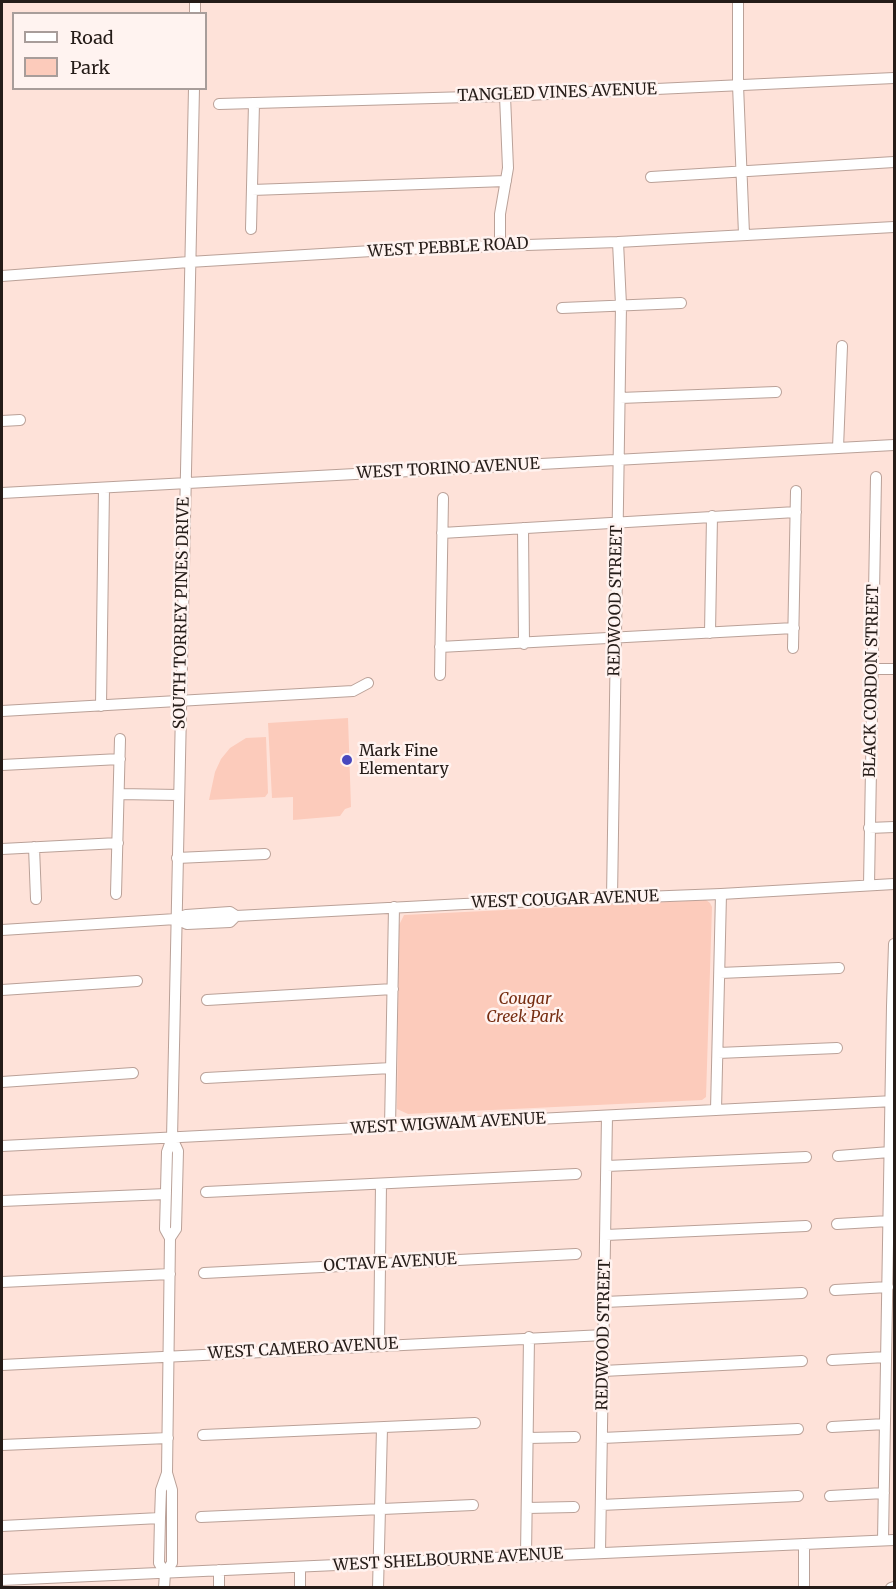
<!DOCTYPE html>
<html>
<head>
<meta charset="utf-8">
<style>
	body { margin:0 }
	#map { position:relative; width:896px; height:1589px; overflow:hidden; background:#fee2d9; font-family:Merriweather,serif }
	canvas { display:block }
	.frame { position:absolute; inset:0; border:3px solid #251c18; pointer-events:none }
	.legend { position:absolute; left:12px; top:12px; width:195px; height:78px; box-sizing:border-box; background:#fff3f0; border:2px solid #a89d9a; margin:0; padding:8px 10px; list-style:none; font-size:18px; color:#251c18 }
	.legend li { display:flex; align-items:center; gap:12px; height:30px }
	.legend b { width:30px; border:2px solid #a89d9a }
</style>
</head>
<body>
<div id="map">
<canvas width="896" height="1589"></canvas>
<div class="frame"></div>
<ul class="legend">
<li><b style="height:8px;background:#fff"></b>Road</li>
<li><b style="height:16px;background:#fccbbb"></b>Park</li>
</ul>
</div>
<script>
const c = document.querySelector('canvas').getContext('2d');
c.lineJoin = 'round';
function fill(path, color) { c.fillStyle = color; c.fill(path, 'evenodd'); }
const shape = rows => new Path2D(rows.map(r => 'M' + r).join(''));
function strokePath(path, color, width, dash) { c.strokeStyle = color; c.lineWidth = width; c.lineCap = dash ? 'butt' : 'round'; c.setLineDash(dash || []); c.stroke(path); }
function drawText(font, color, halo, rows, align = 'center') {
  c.font = font + ' Merriweather,serif'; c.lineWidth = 5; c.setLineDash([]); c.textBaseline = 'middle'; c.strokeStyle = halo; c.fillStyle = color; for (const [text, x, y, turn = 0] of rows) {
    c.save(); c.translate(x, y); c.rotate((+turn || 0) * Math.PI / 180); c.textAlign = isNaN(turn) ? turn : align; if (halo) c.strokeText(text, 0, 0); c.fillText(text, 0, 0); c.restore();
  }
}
fill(shape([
	[348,718,351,807,345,809,340,816,293,820,293,797,272,798,268,723],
	[266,737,268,793,265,797,209,800,215,772,221,759,230,748,246,738],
	[706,900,710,903,712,907,706,1097,702,1100,408,1114,397,1109,399,925,404,915]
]), '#fccbbb');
const minor = shape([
	[738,2,738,85,744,234],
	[195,14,195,2],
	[219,104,505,96,894,78],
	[651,177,894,162],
	[252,190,506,181],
	[251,229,254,103],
	[500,245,500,214,508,168,505,96],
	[2,276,189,262,405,249,618,242,894,227],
	[562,308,681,303],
	[620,398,776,392],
	[2,421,20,420],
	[838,448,842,346],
	[2,493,894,445],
	[523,528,524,644],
	[442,533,796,512],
	[710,633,712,516],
	[440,647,794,628],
	[793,648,796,491],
	[872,669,894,669],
	[440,675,443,498],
	[101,706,104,488],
	[2,711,353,691,368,683],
	[2,765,120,759],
	[119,794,178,795],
	[869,828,894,827],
	[34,847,36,899],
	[2,849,118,843],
	[177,858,265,854],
	[869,885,876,477],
	[116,894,120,739],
	[612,898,621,305,618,242],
	[176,919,187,924,230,922,236,916],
	[2,930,176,919,186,915,230,912,236,916,464,904,721,894,894,884],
	[720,973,839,968],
	[2,990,137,981],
	[207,1000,393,989],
	[718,1053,837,1048],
	[206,1078,391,1068],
	[2,1082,133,1073],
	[716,1110,721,894],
	[390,1127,394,907],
	[2,1146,894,1101],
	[838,1156,890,1152],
	[607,1166,806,1157],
	[206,1192,576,1174],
	[2,1201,166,1194],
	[837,1224,889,1221],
	[606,1235,806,1226],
	[170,1238,176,1229,178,1151,172,1138],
	[204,1273,576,1254],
	[2,1282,170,1274],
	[835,1290,888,1287],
	[605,1302,802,1293],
	[379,1345,381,1184],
	[832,1360,886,1357],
	[2,1365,604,1335],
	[603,1371,802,1361],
	[832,1427,885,1424],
	[203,1435,475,1423],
	[528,1438,575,1437],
	[602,1438,798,1429],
	[2,1445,168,1438],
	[830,1496,884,1493],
	[601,1505,798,1496],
	[527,1508,574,1507],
	[201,1517,473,1505],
	[2,1526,160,1518],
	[883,1540,892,1006,894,944],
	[600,1553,607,1116],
	[526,1556,529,1337],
	[165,1573,172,1563,172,1490,167,1473,170,1238,165,1229,167,1152,172,1138,174,1046,194,88],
	[2,1580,894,1540],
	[164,1588,165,1573,159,1563,160,1518,161,1490,167,1473],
	[219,1588,219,1570],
	[300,1588,300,1567],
	[378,1588,382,1428],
	[804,1588,804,1544],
	[891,1588,894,1587]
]);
strokePath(minor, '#baa198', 12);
strokePath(minor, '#fff', 10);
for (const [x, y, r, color] of [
	[347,760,6,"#4848be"]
]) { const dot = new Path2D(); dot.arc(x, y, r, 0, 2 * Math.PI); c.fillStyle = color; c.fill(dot); strokePath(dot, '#fff3f0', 2); }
drawText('16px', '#251c18', '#fff3f0', [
	["TANGLED VINES AVENUE",557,93,-2],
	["WEST PEBBLE ROAD",448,248,-3],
	["WEST TORINO AVENUE",448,469,-3],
	["REDWOOD STREET",616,601,-89],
	["SOUTH TORREY PINES DRIVE",182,613,-89],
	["BLACK CORDON STREET",872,681,-89],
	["WEST COUGAR AVENUE",565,900,-2],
	["WEST WIGWAM AVENUE",448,1124,-3],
	["OCTAVE AVENUE",390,1263,-3],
	["REDWOOD STREET",604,1335,-89],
	["WEST CAMERO AVENUE",303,1349,-3],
	["WEST SHELBOURNE AVENUE",448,1560,-3]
]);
drawText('16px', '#251c18', '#fff3f0', [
	["Mark Fine",359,751],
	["Elementary",359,769]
], 'left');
drawText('italic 16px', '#762d11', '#fff3f0', [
	["Cougar",525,999],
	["Creek Park",525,1017]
]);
</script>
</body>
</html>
